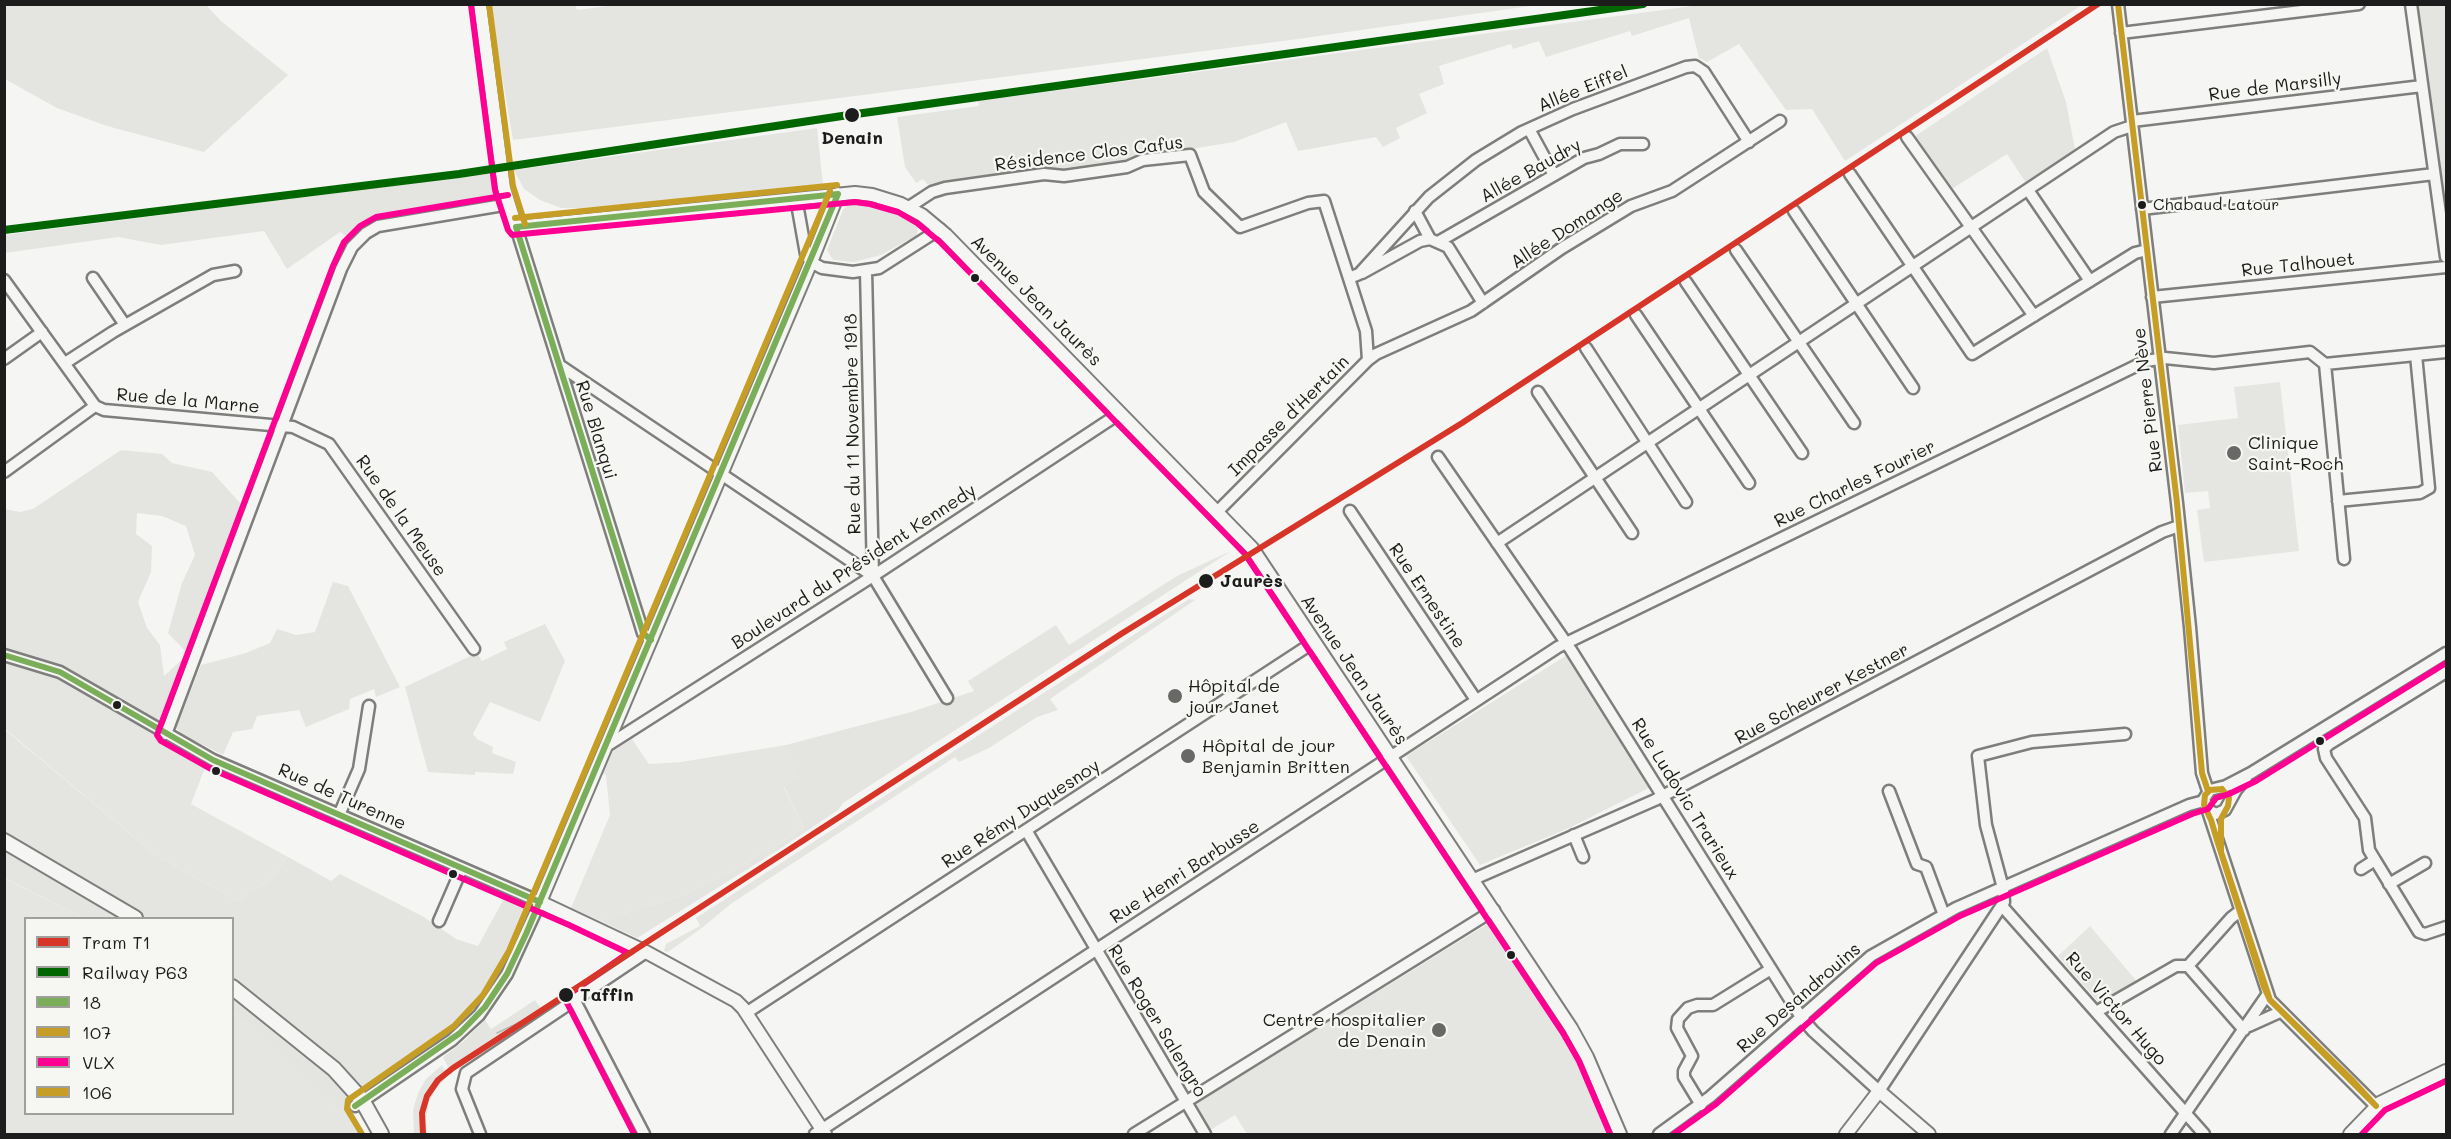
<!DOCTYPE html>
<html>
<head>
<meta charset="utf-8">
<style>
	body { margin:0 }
	#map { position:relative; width:2451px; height:1139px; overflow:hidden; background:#f5f5f3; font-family:Mali,sans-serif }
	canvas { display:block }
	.frame { position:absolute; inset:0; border:6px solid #1c1c1c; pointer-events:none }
	.legend { position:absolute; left:24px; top:917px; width:210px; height:198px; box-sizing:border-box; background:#f6f6f2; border:2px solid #9f9f9c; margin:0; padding:8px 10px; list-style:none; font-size:18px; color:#1c1c1c }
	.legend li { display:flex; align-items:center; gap:12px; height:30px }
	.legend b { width:30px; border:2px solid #9f9f9c }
</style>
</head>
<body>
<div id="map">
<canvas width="2451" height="1139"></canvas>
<div class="frame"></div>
<ul class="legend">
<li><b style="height:8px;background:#d73527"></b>Tram T1</li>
<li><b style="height:8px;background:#060"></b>Railway P63</li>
<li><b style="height:8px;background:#7aae59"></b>18</li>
<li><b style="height:8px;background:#c69e25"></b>107</li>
<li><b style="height:8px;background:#ff0092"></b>VLX</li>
<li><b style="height:8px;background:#c69e25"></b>106</li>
</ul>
</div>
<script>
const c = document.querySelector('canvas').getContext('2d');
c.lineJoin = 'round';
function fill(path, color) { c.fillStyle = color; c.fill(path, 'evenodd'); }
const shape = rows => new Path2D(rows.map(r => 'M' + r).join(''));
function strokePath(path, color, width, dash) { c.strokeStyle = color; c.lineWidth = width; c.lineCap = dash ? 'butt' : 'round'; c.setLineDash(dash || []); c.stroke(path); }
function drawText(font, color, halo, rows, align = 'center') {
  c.font = font + ' Mali,sans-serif'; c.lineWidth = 4.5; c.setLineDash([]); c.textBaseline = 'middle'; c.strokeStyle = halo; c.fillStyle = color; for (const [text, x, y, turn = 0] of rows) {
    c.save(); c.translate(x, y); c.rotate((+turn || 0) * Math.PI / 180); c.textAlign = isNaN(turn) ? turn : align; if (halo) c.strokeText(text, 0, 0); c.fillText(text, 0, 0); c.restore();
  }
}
fill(shape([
	[2280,382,2299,551,2204,562,2197,510,2210,508,2208,491,2185,493,2178,425,2238,418,2234,387],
	[1575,650,1655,785,1569,828,1480,865,1406,756],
	[5,660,62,679,206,765,191,804,288,857,272,878,238,901,158,857,5,729],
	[632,739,649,764,681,762,786,745,801,779,784,787,804,828,722,877,686,894,601,921,571,908,610,815,606,775,601,773,606,760,613,751],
	[4,878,84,918,26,918,26,1114,232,1114,233,1012,260,1033,337,1110,347,1105,364,1134,5,1134],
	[1489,923,1493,924,1571,1042,1611,1134,1247,1134,1235,1115,1210,1130,1196,1107,1197,1103],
	[2090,926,2139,984,2102,1006,2058,956]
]), '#e5e5e2');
fill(shape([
	[4,5,206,5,221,21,288,75,204,152,107,126,57,108,5,79],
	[530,5,575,5,577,10,623,4,1537,5,1298,39,513,140,490,5],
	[1700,5,2082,5,1845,161,1812,109,1786,110,1739,44,1707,62,1699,58,1689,18,1632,36,1630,31,1546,57,1539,41,1513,49,1511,44,1439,66,1444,84,1419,94,1427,113,1396,128,1400,138,1383,147,1376,137,1298,151,1286,122,1234,142,1118,161,929,186,923,179,916,183,905,167,897,117,979,106,978,101],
	[2418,5,2446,5,2446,210,2421,26],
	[2047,48,2066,102,2076,154,2028,186,2007,154,1947,192,1911,139],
	[817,128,823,185,582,208,561,208,540,200,524,189,514,170],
	[495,173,494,195,490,201,380,219,349,238,340,232,287,269,264,231,161,245,118,237,5,253,4,235],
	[852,199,874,201,905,212,918,221,917,235,881,255,854,262,833,260,827,250,843,210],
	[121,450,162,454,172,463,212,472,241,504,213,577,158,737,62,679,5,660,5,509,20,512,33,509],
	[137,513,162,516,186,526,195,555,182,583,168,633,188,654,164,676,160,645,147,628,138,602,151,572,152,546,136,534],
	[1231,551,843,803,838,810,783,847,637,938,601,921,686,894,722,877,804,828,784,786,800,779,786,745,911,712,974,691,968,681,1056,625,1069,645,1177,576],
	[333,582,348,586,400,687,376,697,374,689,350,699,349,709,306,727,299,710,257,716,252,729,233,732,223,755,183,735,176,728,201,665,246,653,270,643,277,629,296,635,315,632],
	[1189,599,1195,600,1050,699,1058,710,1037,717,989,748,959,762,955,757,732,903,703,927,668,952,664,951,666,944,700,926,696,918],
	[545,624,565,661,540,722,490,702,473,734,477,739,493,747,492,753,516,762,513,774,475,772,475,775,428,772,405,687,477,653,482,661,507,649,504,642],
	[4,729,158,857,238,901,272,878,288,857,331,881,340,874,424,917,456,939,478,946,505,897,522,906,525,915,507,955,476,1005,460,1022,347,1105,337,1110,260,1034,233,1012,232,918,84,918,5,878],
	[535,1000,543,1012,451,1073,443,1057,463,1042,485,1020,491,1029],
	[442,1065,447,1077,436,1089,429,1102,426,1118,427,1134,414,1134,413,1110,418,1093,426,1079]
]), '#e4e4e1');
const minor = shape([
	[2118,4,2177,503,2190,627,2202,773,2208,791],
	[2411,4,2446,257],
	[2121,33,2359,4],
	[2132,121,2422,86],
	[1529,129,1554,175],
	[1907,137,2034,316],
	[1850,174,1972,354,2135,253,2147,250],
	[2028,190,2090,281],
	[796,198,806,254,811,262,822,268,853,272,879,268,940,229],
	[909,207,932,192,945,188,1044,174,1064,176,1127,167,1143,160,1190,155,1204,192,1240,227,1308,203,1324,201,1366,331,1368,360,1217,512],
	[2142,209,2434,174],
	[1415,211,1430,239],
	[1794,211,1913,388],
	[516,227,639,620,643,633,651,640],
	[1438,242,1584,158,1599,154,1620,144,1643,144],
	[1736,250,1854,423],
	[866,271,873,576],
	[1362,273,1420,241,1430,239,1448,247,1483,303],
	[93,278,125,325],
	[1349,278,1359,274,1429,197,1476,160,1522,132,1573,109,1686,67,1695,66,1704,72,1749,142],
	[4,280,95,406],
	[1686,282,1802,453],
	[2152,297,2446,267],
	[1636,315,1749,483],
	[1586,348,1686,502],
	[4,359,42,332],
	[1368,360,1376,354,1471,311,1562,248,1631,206,1672,191,1780,121],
	[65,363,113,332,213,275,235,271],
	[2325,364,2344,559],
	[559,365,873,576,947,698],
	[1538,392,1632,533],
	[1438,457,1571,650,1801,1017,1813,1031,1879,1091,2004,902,2003,888,1986,825,1978,756,2032,742,2125,734],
	[4,472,95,406,104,410,293,427,329,444,474,649],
	[2338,501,2420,493,2429,488,2416,355],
	[1350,511,1476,700],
	[1497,543,2114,132,2132,126],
	[4,655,60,672,213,760,540,902,507,974,479,1015,452,1040,355,1106],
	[166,734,341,269,352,247,366,233,378,226,509,204],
	[605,747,873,576,1120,413],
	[1889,791,1917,864,1926,867,1944,915],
	[2207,809,2216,814,2225,810,2236,790,2246,778],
	[339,815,359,769,369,706],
	[1026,830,1205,1134],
	[1574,835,1583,857],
	[2375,860,2369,850,2365,818,2326,758,2324,749,2329,744,2446,672],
	[2361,869,2375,860,2419,932,2425,934,2446,927],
	[1474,879,1655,800,2162,532,2179,526],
	[2389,884,2425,863],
	[2002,906,2204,1134],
	[2240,911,2231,918,2188,966,2244,1030],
	[439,921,462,868],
	[575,1001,644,1134],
	[2096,1012,2176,966,2188,966],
	[746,1013,1314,642],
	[2249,1026,2280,1012],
	[1701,1105,1684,1077,1684,1071,1692,1056,1677,1028,1678,1019,1688,1008,1697,1005,1713,1005,1771,969],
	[2376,1106,2270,1000,2204,799,2210,790,2226,786,2251,773,2446,653],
	[480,1134,462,1089,466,1073,646,952],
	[815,1134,1558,647,2146,361,2165,358,2214,363,2310,352,2325,364,2446,352],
	[1134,1134,1494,910],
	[1659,1134,1710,1097,1871,956,1956,908,2189,805,2204,801],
	[2171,1134,2267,995]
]);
const tertiary = shape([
	[480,4,504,188,516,227,855,193,872,195,901,204,922,215,946,235,1252,548,1571,1028,1587,1057,1620,1134],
	[825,1134,743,1008,736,1001,646,952,540,902,811,262,838,194],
	[1846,1134,1879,1091,1929,1134],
	[2350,1134,2380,1103,2446,1071]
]);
const secondary = shape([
	[4,841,135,918],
	[232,987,334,1069,362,1100,381,1134]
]);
strokePath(minor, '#7e7e7d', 15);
strokePath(tertiary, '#7e7e7d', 16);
strokePath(secondary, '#7e7e7d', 18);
strokePath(minor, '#f5f5f3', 10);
strokePath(tertiary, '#f5f5f3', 12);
strokePath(secondary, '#f5f5f3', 14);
strokePath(shape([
	[497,1033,533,1016]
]), '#b6b6b5', 1.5);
strokePath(shape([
	[516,227,643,633,651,640],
	[516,227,838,194],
	[4,655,60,672,213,760,540,902],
	[355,1106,460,1033,485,1007,507,974,526,934,838,194]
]), '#7aae59', 6);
strokePath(shape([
	[2118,4,2177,503,2202,773,2208,791],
	[2222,789,2229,798,2228,806,2221,819,2221,852,2270,1000,2264,987,2217,840,2211,820,2204,805,2205,795,2210,790,2222,789],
	[2270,1000,2353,1081,2376,1106,2270,1000]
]), '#c69e25', 6);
strokePath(shape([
	[471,5,495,190,508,230,512,235,855,202,870,204,898,212,917,223,940,242,1245,554,1563,1033,1579,1061,1610,1134],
	[508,195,376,217,360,226,344,242,333,266,157,735,161,741,209,768,569,925,628,953,569,994,566,1001,634,1134],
	[1674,1134,1716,1104,1876,963,1960,916,2192,814,2208,809,2216,798,2229,794,2256,781,2446,663],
	[2362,1134,2385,1110,2446,1081]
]), '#ff0092', 6);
strokePath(shape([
	[489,4,513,186,525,224],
	[515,218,837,185],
	[362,1134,347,1109,348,1100,454,1026,483,995,509,951,830,191]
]), '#c69e25', 6);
strokePath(shape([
	[4,230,459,174,842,116,1643,4]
]), '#060', 8);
strokePath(shape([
	[423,1134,422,1113,427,1096,438,1080,453,1068,1121,634,1462,423,2098,4]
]), '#d73527', 6);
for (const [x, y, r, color] of [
	[852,115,8,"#1c1c1c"],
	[2142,205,5,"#1c1c1c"],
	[975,278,5,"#1c1c1c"],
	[2234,453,8,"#686867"],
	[1206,581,8,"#1c1c1c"],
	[1175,696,8,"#686867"],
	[117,705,5,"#1c1c1c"],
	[2320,741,5,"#1c1c1c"],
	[1188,756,8,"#686867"],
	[216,771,5,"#1c1c1c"],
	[453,874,5,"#1c1c1c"],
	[1511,955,5,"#1c1c1c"],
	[566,995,8,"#1c1c1c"],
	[1439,1030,8,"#686867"]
]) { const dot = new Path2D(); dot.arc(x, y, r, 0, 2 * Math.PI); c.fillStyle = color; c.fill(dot); strokePath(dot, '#f6f6f2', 2); }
drawText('16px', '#1c1c1c', '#f6f6f2', [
	["Chabaud Latour",2153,205]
], 'left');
drawText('18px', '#1c1c1c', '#f6f6f2', [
	["Rue de Marsilly",2275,87,-7],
	["Allée Eiffel",1583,89,-22],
	["Résidence Clos Cafus",1089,154,-7],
	["Allée Baudry",1531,171,-29],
	["Allée Domange",1567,229,-33],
	["Rue Talhouet",2298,265,-6],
	["Avenue Jean Jaurès",1036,301,45],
	["Rue Pierre Nève",2148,400,-97],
	["Rue de la Marne",188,401,5],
	["Impasse d'Hertain",1289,416,-45],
	["Rue du 11 Novembre 1918",853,424,-91],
	["Rue Blanqui",596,430,73],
	["Rue Charles Fourier",1855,484,-26],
	["Rue de la Meuse",401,516,55],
	["Boulevard du Président Kennedy",854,567,-33],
	["Rue Ernestine",1427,596,56],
	["Avenue Jean Jaurès",1354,670,56],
	["Rue Scheurer Kestner",1822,694,-28],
	["Rue de Turenne",342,797,24],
	["Rue Ludovic Trarieux",1685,799,58],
	["Rue Rémy Duquesnoy",1021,814,-33],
	["Rue Henri Barbusse",1185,872,-33],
	["Rue Desandrouins",1799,998,-41],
	["Rue Victor Hugo",2116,1009,49],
	["Rue Roger Salengro",1157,1021,59]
]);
drawText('bold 18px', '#1c1c1c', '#f6f6f2', [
	["Denain",852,138,"center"],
	["Jaurès",1220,581],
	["Taffin",580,995]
], 'left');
drawText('18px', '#1c1c1c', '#f6f6f2', [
	["Clinique",2248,443],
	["Saint-Roch",2248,464],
	["Hôpital de",1188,686],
	["jour Janet",1188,707],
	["Hôpital de jour",1202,746],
	["Benjamin Britten",1202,767],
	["Centre hospitalier",1426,1020,"right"],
	["de Denain",1426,1041,"right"]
], 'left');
</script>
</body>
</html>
